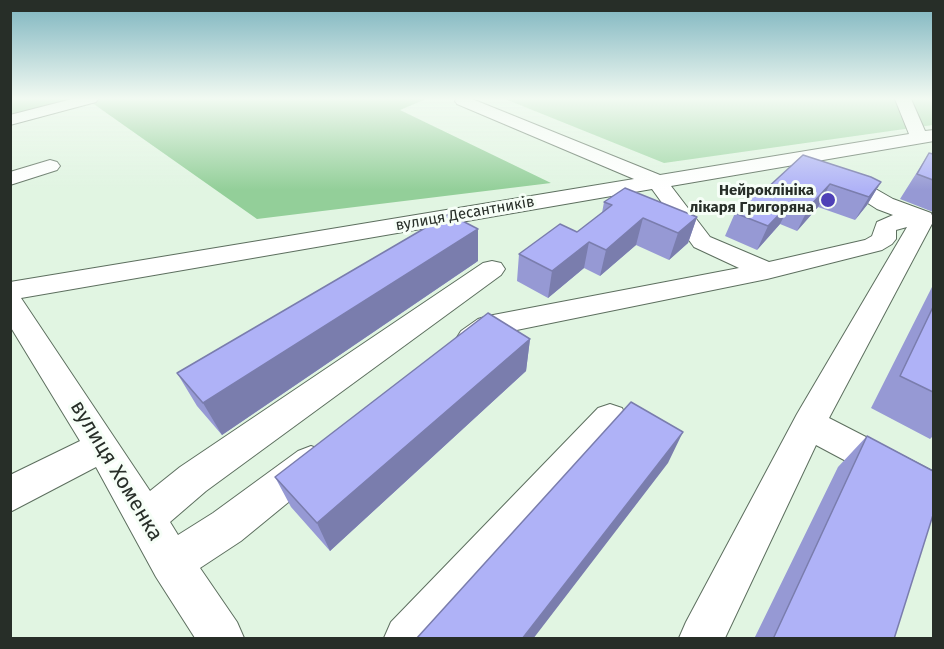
<!DOCTYPE html>
<html>
<head>
<meta charset="utf-8">
<style>
	body { margin:0 }
	#map { position:relative; width:944px; height:649px; overflow:hidden; background:#e1f5e2; font-family:"Fira Sans",sans-serif }
	canvas { display:block }
	.frame { position:absolute; inset:0; border:12px solid #272e28; pointer-events:none }
</style>
</head>
<body>
<div id="map">
<canvas width="944" height="649"></canvas>
<div class="frame"></div>
</div>
<script>
const c = document.querySelector('canvas').getContext('2d');
c.lineJoin = 'round';
function fill(path, color) { c.fillStyle = color; c.fill(path, 'evenodd'); }
const shape = rows => new Path2D(rows.map(r => 'M' + r).join(''));
function strokePath(path, color, width, dash) { c.strokeStyle = color; c.lineWidth = width; c.lineCap = dash ? 'butt' : 'round'; c.setLineDash(dash || []); c.stroke(path); }
function drawText(font, color, halo, rows, align = 'center') {
  c.font = font + ' "Fira Sans",sans-serif'; c.lineWidth = 6; c.setLineDash([]); c.textBaseline = 'middle'; c.strokeStyle = halo; c.fillStyle = color; for (const [text, x, y, turn = 0] of rows) {
    c.save(); c.translate(x, y); c.rotate((+turn || 0) * Math.PI / 180); c.textAlign = isNaN(turn) ? turn : align; if (halo) c.strokeText(text, 0, 0); c.fillText(text, 0, 0); c.restore();
  }
}
fill(shape([
	[505,99,933,99,933,125,664,163]
]), '#a0d7a6');
fill(shape([
	[11,99,84,99,11,118],
	[94,99,426,99,400,110,551,183,257,219,88,100]
]), '#93cf99');
const minor = shape([
	[72,99,98,99,96,102,10,125,10,115,72,99],
	[456,99,472,99,660,175,909,134,895,99,911,99,925,131,934,130,934,141,671,186,710,237,769,262,865,240,872,236,877,222,893,215,877,209,832,180,829,176,832,172,846,172,893,199,931,213,934,220,829,418,934,472,934,508,816,445,725,638,679,638,686,622,797,414,907,227,896,230,896,239,892,244,882,250,767,279,497,334,481,347,471,350,461,347,456,339,461,331,478,319,488,316,739,268,694,247,652,189,21,298,150,491,180,467,483,263,492,261,501,263,505,269,501,275,206,491,170,522,178,535,213,513,298,451,311,446,324,451,329,462,324,473,241,541,200,568,237,622,244,638,195,638,156,577,96,467,10,512,10,475,80,441,10,326,10,282,634,179,457,104,455,101,456,99],
	[50,160,57,162,60,166,57,170,10,185,10,172,50,160],
	[610,404,622,408,627,418,622,428,437,638,384,638,391,622,598,408,610,404]
]);
strokePath(minor, '#5d6f5f', 2);
fill(minor, '#fff');
fill(shape([
	[929,153,933,154,933,212,900,199],
	[803,155,881,182,867,205,855,220,818,207,797,231,780,224,757,250,725,236,735,213,765,190],
	[604,202,697,217,688,243,669,260,636,245,600,276,584,268,548,298,517,281,519,254,577,232,602,213],
	[478,261,222,435,197,406,177,373],
	[933,285,933,436,930,439,871,408],
	[530,339,526,371,330,551,291,507,275,477],
	[867,436,894,639,754,639,838,467]
]), '#9699d4');
fill(shape([
	[881,182,867,205,855,220,869,197],
	[830,184,818,207,797,231,809,207],
	[792,201,780,224,757,250,768,226],
	[697,217,688,243,669,260,678,233],
	[643,218,636,245,600,276,606,250],
	[478,229,478,261,222,435,203,403],
	[589,242,584,268,548,298,552,271],
	[530,339,526,371,330,551,317,523],
	[683,432,668,463,533,639,522,639]
]), '#7a7dad');
const building = shape([
	[929,153,933,154,933,180,917,174,929,153],
	[803,155,871,177,881,182,869,197,830,184,809,207,792,201,768,226,735,213,761,189,765,190,803,155],
	[625,188,697,217,678,233,643,218,606,250,589,242,552,271,519,254,560,224,577,232,612,205,604,202,625,188],
	[449,214,478,229,203,403,177,373,449,214],
	[933,307,933,392,900,376,933,307],
	[488,313,530,339,317,523,275,477,488,313],
	[631,402,683,432,522,639,416,639,631,402],
	[867,436,933,471,933,515,894,639,773,639,867,436]
]);
fill(building, '#afb2f7');
strokePath(building, '#7a7dad', 1.5);
const sky = c.createLinearGradient(0, 0, 0, 190);
sky.addColorStop(0, '#7bb3be');
sky.addColorStop(0.52, '#f2faf2');
sky.addColorStop(1, '#f2faf200');
c.fillStyle = sky;
c.fillRect(0, 0, 944, 190);
for (const [x, y, r, color] of [
	[828,200,8,"#4e40b7"]
]) { const dot = new Path2D(); dot.arc(x, y, r, 0, 2 * Math.PI); c.fillStyle = color; c.fill(dot); strokePath(dot, '#f6fef7', 2); }
drawText('bold 15px', '#272e28', '#f6fef7', [
	["Нейроклініка",814,191],
	["лікаря Григоряна",814,208]
], 'right');
drawText('15px', '#272e28', '#f6fef7', [
	["вулиця Десантників",465,214,-10]
]);
drawText('21px', '#272e28', '#f6fef7', [
	["вулиця Хоменка",116,471,59]
]);
</script>
</body>
</html>
